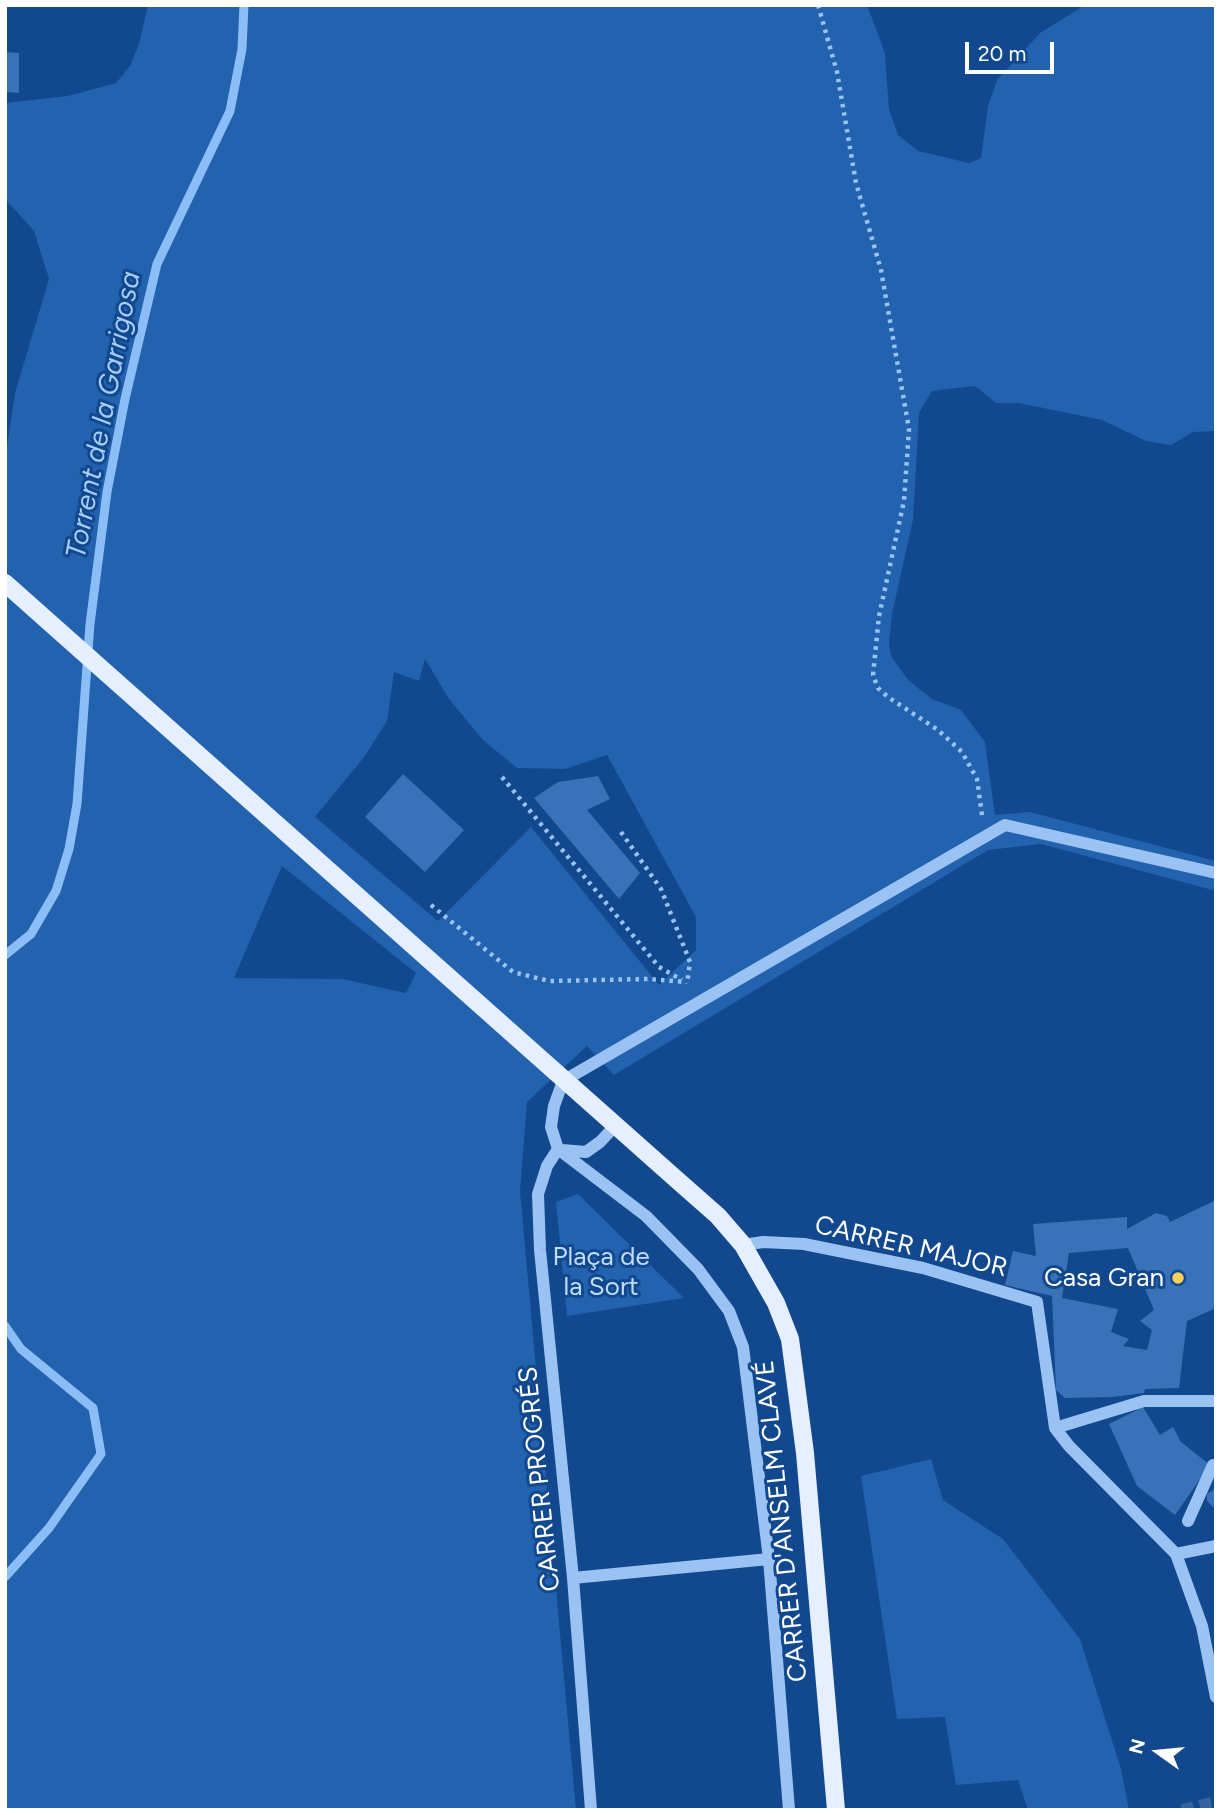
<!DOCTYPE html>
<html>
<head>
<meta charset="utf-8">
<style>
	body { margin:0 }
	#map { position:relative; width:1221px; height:1815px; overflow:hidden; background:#11488e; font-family:Figtree,sans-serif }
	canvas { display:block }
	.frame { position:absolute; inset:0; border:7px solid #fff; pointer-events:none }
	.north { position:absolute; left:1123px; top:1717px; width:70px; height:70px; -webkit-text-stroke:5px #11488e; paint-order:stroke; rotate:285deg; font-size:19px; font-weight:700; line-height:28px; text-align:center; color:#fff }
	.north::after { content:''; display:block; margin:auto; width:24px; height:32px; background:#fff; clip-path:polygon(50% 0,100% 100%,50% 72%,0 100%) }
	.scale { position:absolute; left:965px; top:42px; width:89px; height:32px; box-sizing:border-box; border:4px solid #fff; border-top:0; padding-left:9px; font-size:21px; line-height:24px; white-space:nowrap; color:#fff; -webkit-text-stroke:5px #11488e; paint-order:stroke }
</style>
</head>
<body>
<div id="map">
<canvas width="1221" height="1815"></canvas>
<div class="frame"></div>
<div class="north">N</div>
<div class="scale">20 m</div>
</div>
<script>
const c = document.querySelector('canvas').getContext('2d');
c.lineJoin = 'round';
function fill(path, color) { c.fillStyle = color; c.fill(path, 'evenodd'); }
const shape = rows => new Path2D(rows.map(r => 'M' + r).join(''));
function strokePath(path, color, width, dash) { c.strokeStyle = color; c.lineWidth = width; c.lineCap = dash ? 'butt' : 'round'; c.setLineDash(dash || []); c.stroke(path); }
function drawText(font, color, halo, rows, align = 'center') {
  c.font = font + ' Figtree,sans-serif'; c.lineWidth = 6; c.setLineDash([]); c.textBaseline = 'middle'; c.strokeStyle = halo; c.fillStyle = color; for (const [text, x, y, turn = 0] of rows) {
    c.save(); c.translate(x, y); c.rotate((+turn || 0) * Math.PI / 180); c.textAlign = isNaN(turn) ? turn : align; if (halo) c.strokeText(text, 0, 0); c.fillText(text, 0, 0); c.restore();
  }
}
fill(shape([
	[148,5,867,5,885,53,889,109,898,135,918,151,969,163,981,158,988,106,997,80,1040,33,1085,5,1216,5,1216,431,1193,432,1171,445,1146,441,1102,420,1019,403,996,403,975,386,932,391,919,413,913,520,892,614,889,643,891,656,908,680,932,699,961,710,985,742,995,815,1030,812,1216,861,1216,891,1041,844,988,850,614,1075,587,1046,527,1102,520,1191,576,1810,5,1810,5,459,15,393,49,279,34,231,5,199,5,103,68,96,116,83,130,66,139,44],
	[425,659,449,699,483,740,517,768,565,769,607,755,696,917,696,950,659,985,531,827,438,921,315,817,365,756,387,721,394,672,419,681],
	[282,866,416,973,406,993,342,979,234,978],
	[578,1194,684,1298,567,1316,556,1202],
	[931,1459,943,1500,1003,1539,1080,1639,1121,1769,1129,1810,1028,1810,1018,1780,956,1785,945,1717,897,1719,861,1476]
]), '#2262ae');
strokePath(shape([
	[5,955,31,934,56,891,69,849,77,804,90,624,107,492,125,399,157,264,230,111,242,49,244,5],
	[5,1326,21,1349,93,1408,101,1454,49,1528,5,1577]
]), '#8bbdf6', 9);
fill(shape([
	[5,52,19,53,19,93,5,92],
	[403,774,464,830,425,872,365,817],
	[598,776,610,799,587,810,640,873,619,899,534,798,558,782],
	[1216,1200,1216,1308,1187,1321,1179,1388,1145,1389,1144,1393,1113,1397,1065,1398,1056,1390,1052,1296,1005,1285,1013,1251,1036,1256,1033,1224,1127,1217,1127,1229,1156,1213,1167,1216,1170,1222],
	[1128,1248,1154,1310,1140,1321,1152,1330,1147,1350,1123,1346,1129,1339,1111,1332,1118,1309,1062,1298,1069,1253],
	[1143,1407,1160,1435,1173,1427,1181,1442,1210,1465,1175,1515,1137,1486,1109,1424],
	[1216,1488,1216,1510,1207,1501,1207,1494]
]), '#3972b8');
strokePath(shape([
	[1182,1810,1216,1802]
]), '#35639f', 12, [12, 6]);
strokePath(shape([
	[818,5,837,72,856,183,881,270,909,429,904,501,879,616,873,675,878,688,888,697,938,730,962,752,977,779,982,815],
	[502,777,659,967,682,980],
	[621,832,661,889,690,962,687,984],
	[431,905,513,972,549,981,648,979,686,982]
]), '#9ac2f2', 4.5, [3.5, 5]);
strokePath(shape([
	[558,1149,547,1166,538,1194,540,1250,573,1578,591,1810],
	[562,1150,586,1152,600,1142,615,1126],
	[743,1245,763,1242,804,1244,923,1268,1037,1302,1055,1428,1069,1446,1176,1554,1202,1626,1216,1697],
	[1055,1428,1144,1401,1216,1401],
	[1188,1521,1213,1465],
	[1176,1554,1216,1546],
	[573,1578,769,1559],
	[789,1810,769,1559,743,1347,729,1311,698,1269,646,1216,558,1149,551,1127,554,1106,563,1081,1005,825,1216,873]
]), '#9ac2f2', 12);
strokePath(shape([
	[5,583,676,1179,718,1216,743,1245,776,1303,790,1339,805,1453,836,1810]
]), '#e5efff', 18);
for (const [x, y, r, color] of [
	[1178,1278,7,"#ffce5b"]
]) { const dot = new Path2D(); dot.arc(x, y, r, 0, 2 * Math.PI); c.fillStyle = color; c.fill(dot); strokePath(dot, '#11488e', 2.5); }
drawText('26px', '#fff', '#11488e', [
	["CARRER MAJOR",911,1247,13],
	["CARRER PROGRÉS",540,1479,-96],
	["CARRER D'ANSELM CLAVÉ",782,1521,-96]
]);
drawText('26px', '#c1ddfd', '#11488e', [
	["Plaça de",601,1257],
	["la Sort",601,1287]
]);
drawText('26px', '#fff', '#11488e', [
	["Casa Gran",1164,1278]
], 'right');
drawText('italic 28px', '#a6ccf9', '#11488e', [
	["Torrent de la Garrigosa",104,415,-79]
]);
</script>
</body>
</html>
